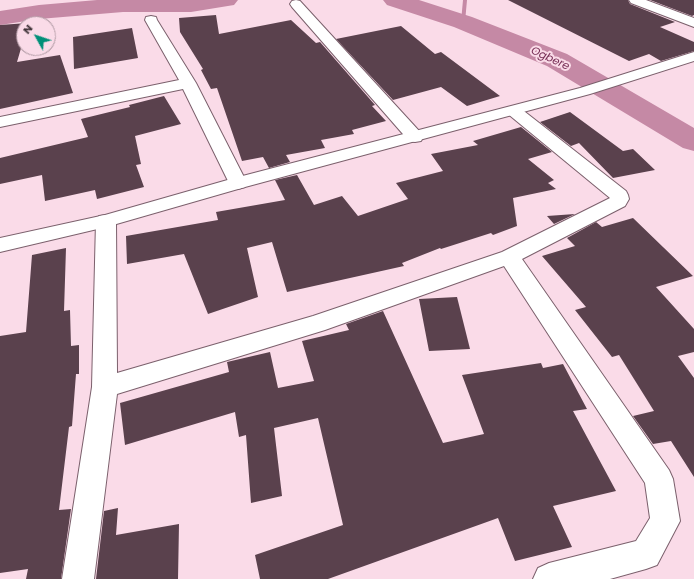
<!DOCTYPE html>
<html>
<head>
<meta charset="utf-8">
<style>
	body { margin:0 }
	#map { position:relative; width:694px; height:579px; overflow:hidden; background:#fadbe8; font-family:Poppins,sans-serif }
	canvas { display:block }
	.north { position:absolute; left:16px; top:16px; width:40px; height:40px; box-sizing:border-box; background:#fadbe8; border:1px solid #af98a2; border-radius:50%; rotate:310deg; font-size:11px; font-weight:700; line-height:16px; text-align:center; color:#3f3338 }
	.north::after { content:''; display:block; margin:auto; width:14px; height:18px; background:#008f78; clip-path:polygon(50% 0,100% 100%,50% 72%,0 100%) }
</style>
</head>
<body>
<div id="map">
<canvas width="694" height="579"></canvas>
<div class="north">N</div>
</div>
<script>
const c = document.querySelector('canvas').getContext('2d');
c.lineJoin = 'round';
const shape = rows => new Path2D(rows.map(r => 'M' + r).join(''));
function fill(path, color) { c.fillStyle = color; c.fill(path, 'evenodd'); }
function strokePath(path, color, width, dash) { c.strokeStyle = color; c.lineWidth = width; c.lineCap = dash ? 'butt' : 'round'; c.setLineDash(dash || []); c.stroke(path); }
function drawText(font, color, halo, rows, align = 'center') {
  c.font = font + ' Poppins,sans-serif'; c.lineWidth = 4; c.setLineDash([]); c.textBaseline = 'middle'; c.strokeStyle = halo; c.fillStyle = color; for (const [text, x, y, turn = 0] of rows) {
    c.save(); c.translate(x, y); c.rotate((+turn || 0) * Math.PI / 180); c.textAlign = isNaN(turn) ? turn : align; if (halo) c.strokeText(text, 0, 0); c.fillText(text, 0, 0); c.restore();
  }
}
fill(shape([
	[463,0,467,0,465,22,463,23,461,22,463,0]
]), '#c589a5');
fill(shape([
	[97,0,238,0,234,5,191,12,123,12,39,19,0,25,0,11,39,5,97,0],
	[383,0,419,0,472,17,567,54,694,128,694,151,683,148,547,66,454,27,387,5,383,0]
]), '#c589a5');
fill(shape([
	[508,0,628,0,630,4,675,22,660,27,694,42,694,51,661,61,649,54,629,61],
	[650,0,694,0,694,15,692,16],
	[216,15,219,34,291,20,316,43,320,42,375,105,372,106,386,121,352,130,354,134,321,140,325,148,286,155,290,162,269,168,263,157,242,161,217,88,211,89,201,70,203,69,180,32,179,18],
	[28,23,24,24,24,38,17,62,60,55,73,93,0,109,0,25],
	[401,26,435,54,441,52,500,96,467,106,441,87,393,100,336,39],
	[132,28,138,58,74,69,73,37],
	[164,96,181,124,135,136,141,164,136,165,144,187,97,199,95,190,45,201,42,175,0,184,0,158,88,137,81,119,130,107,129,105],
	[570,112,623,151,633,149,655,170,613,178,579,143,571,146,540,122],
	[521,127,552,152,528,159,554,180,548,183,556,189,513,198,517,226,493,235,491,233,441,249,440,248,402,263,404,266,287,292,272,242,247,248,258,297,208,314,184,254,127,264,126,236,218,220,216,212,285,200,275,180,297,175,314,205,342,196,358,216,408,199,396,183,443,171,431,154,478,145,473,141],
	[575,214,554,224,547,216],
	[633,218,693,276,656,287,694,329,694,352,678,356,694,378,694,477,671,441,653,444,633,416,654,411,619,355,612,357,575,310,586,307,542,256,575,246,567,238,596,222,602,227],
	[66,248,64,311,70,310,71,346,79,345,79,374,76,374,72,426,69,427,59,510,71,509,61,579,26,579,28,569,0,573,0,336,26,332,32,255],
	[457,297,470,349,429,351,419,299],
	[383,311,443,443,484,434,462,375,541,363,543,368,563,364,587,409,573,411,616,491,553,506,572,547,515,561,498,518,328,579,260,579,255,555,343,525,318,418,274,428,282,496,251,503,246,435,239,437,235,412,125,445,120,403,229,372,227,362,270,352,278,388,314,381,302,341,349,330,346,324],
	[118,508,116,535,179,524,178,579,96,579,104,511]
]), '#5a414d');
const street = shape([
	[296,0,300,1,421,133,423,137,421,141,415,142,409,141,292,7,290,4,292,1,296,0],
	[629,0,646,0,694,18,694,27,631,3,629,0],
	[151,16,156,17,157,20,196,83,247,183,245,187,238,189,231,187,229,183,183,89,0,127,0,117,179,80,145,20,146,17,151,16],
	[514,106,520,108,626,191,628,195,629,199,625,206,522,259,669,470,673,479,680,521,657,565,646,569,610,579,533,579,538,568,549,563,636,541,650,518,645,483,504,266,325,330,117,394,94,579,62,579,92,387,96,221,99,216,106,215,113,216,116,221,117,373,313,316,502,252,610,198,508,114,506,111,508,108,514,106]
]);
const secondary = shape([
	[694,52,694,61,590,94,245,187,106,227,0,252,0,238,105,215,231,179,580,88,694,52]
]);
strokePath(street, '#7b606c', 2);
strokePath(secondary, '#7b606c', 2);
fill(street, '#fff');
fill(secondary, '#fff');
drawText('italic 11px', '#762e55', '#fadbe8', [
	["Ogbere",550,59,25]
]);
</script>
</body>
</html>
